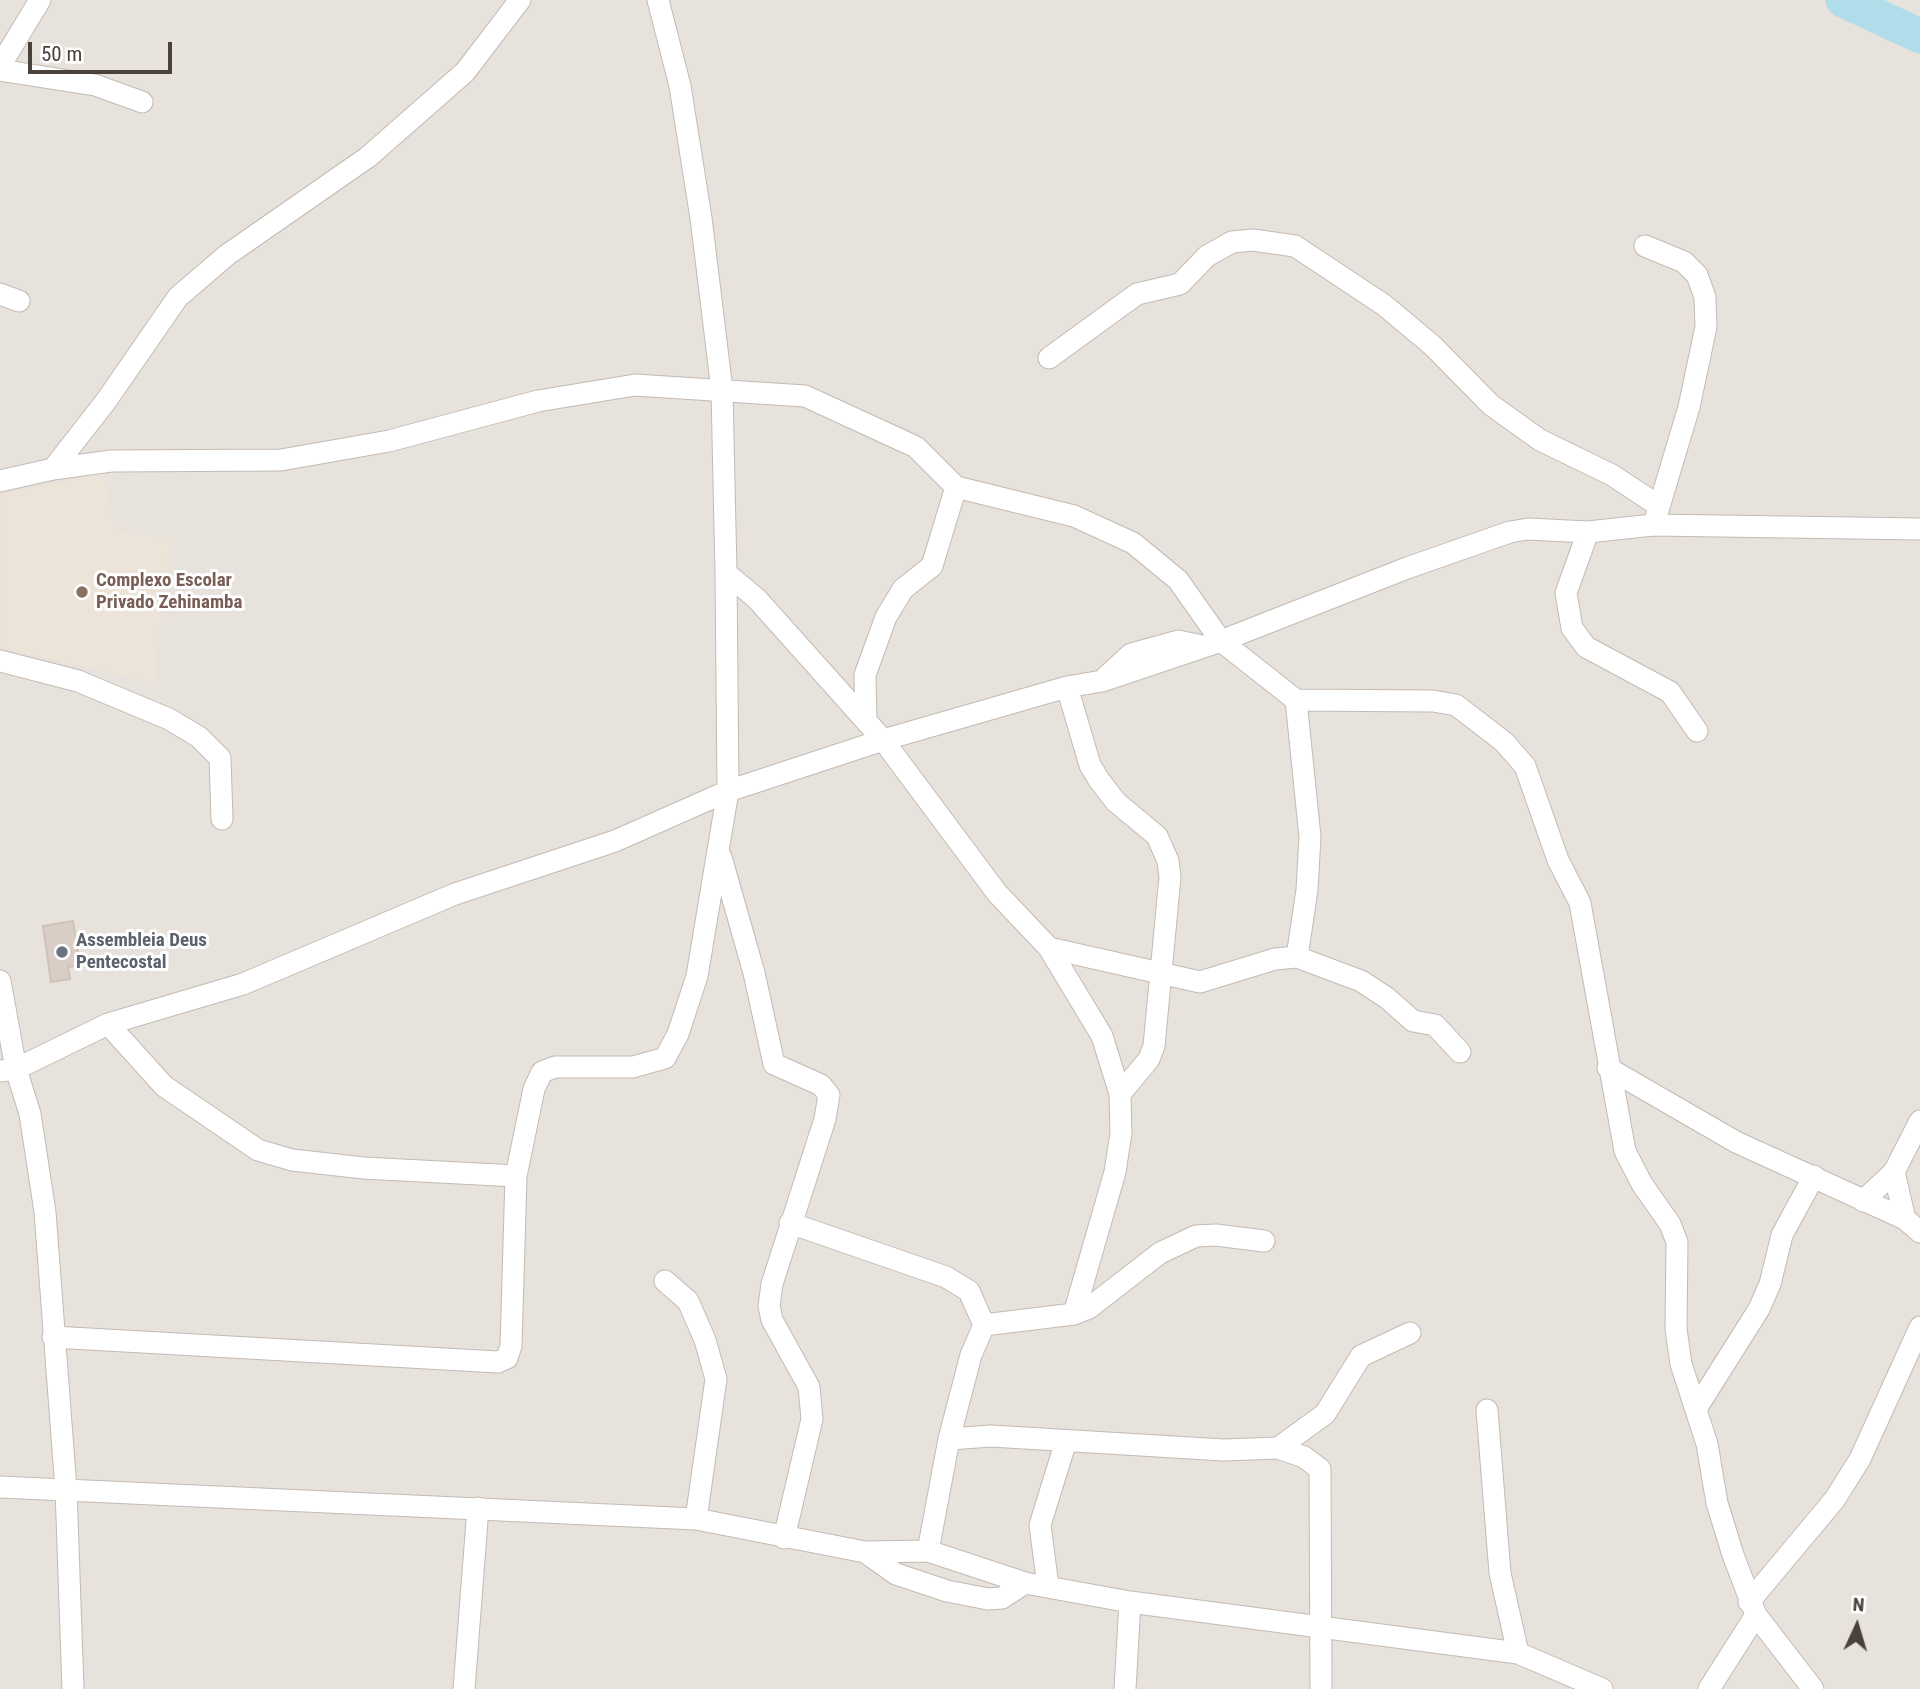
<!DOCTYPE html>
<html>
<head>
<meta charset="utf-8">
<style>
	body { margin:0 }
	#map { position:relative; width:1920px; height:1689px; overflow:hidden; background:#f5f1ed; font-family:"Roboto Condensed",sans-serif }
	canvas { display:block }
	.north { position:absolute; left:1822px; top:1591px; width:70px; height:70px; -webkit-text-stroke:5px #fff; paint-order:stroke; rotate:4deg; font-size:19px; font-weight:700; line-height:28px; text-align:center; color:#49413b }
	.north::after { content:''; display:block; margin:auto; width:24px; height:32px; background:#49413b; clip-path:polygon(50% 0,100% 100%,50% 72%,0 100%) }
	.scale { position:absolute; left:28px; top:42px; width:144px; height:32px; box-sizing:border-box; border:4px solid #49413b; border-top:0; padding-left:9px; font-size:21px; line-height:24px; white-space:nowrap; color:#49413b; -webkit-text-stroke:5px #fff; paint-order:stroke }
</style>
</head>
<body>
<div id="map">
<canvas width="1920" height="1689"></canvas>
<div class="north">N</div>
<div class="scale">50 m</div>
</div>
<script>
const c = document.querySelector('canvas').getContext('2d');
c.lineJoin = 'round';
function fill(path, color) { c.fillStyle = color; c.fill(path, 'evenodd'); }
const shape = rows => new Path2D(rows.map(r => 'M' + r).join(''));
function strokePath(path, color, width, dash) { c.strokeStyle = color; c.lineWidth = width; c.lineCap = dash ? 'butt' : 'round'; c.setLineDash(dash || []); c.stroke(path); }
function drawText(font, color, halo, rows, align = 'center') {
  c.font = font + ' "Roboto Condensed",sans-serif'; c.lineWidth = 6; c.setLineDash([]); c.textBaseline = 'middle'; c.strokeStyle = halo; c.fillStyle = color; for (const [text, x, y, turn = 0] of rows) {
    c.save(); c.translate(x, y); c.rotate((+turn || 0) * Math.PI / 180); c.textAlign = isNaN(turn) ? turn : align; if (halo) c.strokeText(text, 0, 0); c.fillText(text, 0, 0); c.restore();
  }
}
fill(shape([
	[0,0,1920,0,1920,1689,0,1689]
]), '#e8e2dc');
fill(shape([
	[104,473,115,532,170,538,154,684,0,646,2,494]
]), '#ece4d9');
strokePath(shape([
	[1843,0,1920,36]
]), '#b1dcea', 35);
const building = shape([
	[73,921,80,965,68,967,70,979,51,982,43,926,73,921]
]);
fill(building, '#d8cec6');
strokePath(building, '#d0c2b7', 2);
const minor = shape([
	[0,66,40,0],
	[0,70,95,85,142,102],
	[1645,246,1684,262,1697,275,1705,297,1706,327,1689,407,1656,517],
	[0,294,19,301],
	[1049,358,1137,294,1180,284,1207,256,1232,242,1253,240,1295,246,1384,305,1433,346,1491,405,1540,440,1612,475,1659,506],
	[53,469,106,401,178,297,227,255,368,157,465,72,520,0],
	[0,481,53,469,111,461,281,460,389,441,538,401,635,385,805,396,916,447,956,487,1074,516,1133,543,1178,580,1221,641,1296,700,1433,701,1456,705,1504,742,1525,766,1558,860,1580,903,1625,1151,1642,1184,1670,1224,1677,1242,1676,1329,1681,1364,1707,1444,1717,1503,1733,1555,1756,1615,1813,1689],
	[1588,532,1566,593,1572,628,1586,647,1670,692,1697,731],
	[726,573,757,599,883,740,997,893,1049,948,1102,1036,1120,1094,1121,1133,1115,1172,1074,1314],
	[0,661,78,681,169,719,199,737,220,758,222,819],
	[1106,677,1131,654,1178,641,1202,646],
	[1067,687,1090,765,1099,780,1116,802,1157,836,1168,861,1170,877,1154,1046,1149,1059,1120,1094],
	[1296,700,1310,837,1307,890,1297,957],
	[866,721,865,675,886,617,903,589,932,566,956,487],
	[721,857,754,973,774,1064,821,1085,829,1095,825,1119,772,1284,769,1306,772,1320,809,1387,812,1419,784,1538],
	[1049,948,1200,982,1275,959,1297,957,1361,981,1387,998,1413,1021,1435,1025,1460,1052],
	[0,981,16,1069,30,1114,45,1212,66,1489,73,1689],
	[108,1024,164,1086,258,1150,292,1160,364,1168,516,1176],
	[1608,1068,1736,1142,1905,1219,1920,1232],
	[0,1071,16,1069,108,1024,243,984,455,894,615,841,728,791,883,740,1067,687,1102,681,1221,641,1407,568,1510,532,1528,529,1588,532,1653,525,1920,529],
	[1894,1172,1905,1219],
	[1863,1201,1894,1172,1920,1121],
	[790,1223,946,1277,969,1291,984,1325],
	[665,1281,688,1301,705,1340,716,1379,696,1519],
	[53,1337,498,1362,507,1358,511,1346,516,1176,534,1089,542,1072,555,1067,633,1067,665,1058,678,1034,697,976,728,791,726,573,722,390,701,218,680,86,658,0],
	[1696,1409,1759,1309,1770,1284,1782,1235,1814,1176],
	[1487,1410,1500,1573,1518,1653],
	[949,1439,991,1436,1224,1450,1278,1448,1304,1457,1320,1469,1321,1689],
	[1278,1448,1325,1414,1361,1356,1410,1333],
	[0,1487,696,1519,865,1552,928,1551,1025,1583,1130,1602,1518,1653,1602,1689],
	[928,1551,949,1439,971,1355,984,1325,1074,1314,1089,1308,1160,1253,1196,1236,1216,1235,1264,1241],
	[865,1552,896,1574,947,1591,988,1599,1002,1598,1025,1583],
	[1048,1586,1040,1525,1066,1441],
	[1749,1602,1835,1499,1860,1459,1920,1327],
	[464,1689,478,1508],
	[1125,1689,1130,1602],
	[1709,1689,1756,1615]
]);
strokePath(minor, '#c3bab3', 23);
strokePath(minor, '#fff', 21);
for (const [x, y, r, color] of [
	[82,592,7,"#8d6e63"],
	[62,952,7,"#6b7280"]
]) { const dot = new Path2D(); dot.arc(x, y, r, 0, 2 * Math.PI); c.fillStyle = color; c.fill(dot); strokePath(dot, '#fff', 2.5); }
drawText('bold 19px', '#785e54', '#fff', [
	["Complexo Escolar",96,581],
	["Privado Zehinamba",96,603]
], 'left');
drawText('bold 19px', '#5b616d', '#fff', [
	["Assembleia Deus",76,941],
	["Pentecostal",76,963]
], 'left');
</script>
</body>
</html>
